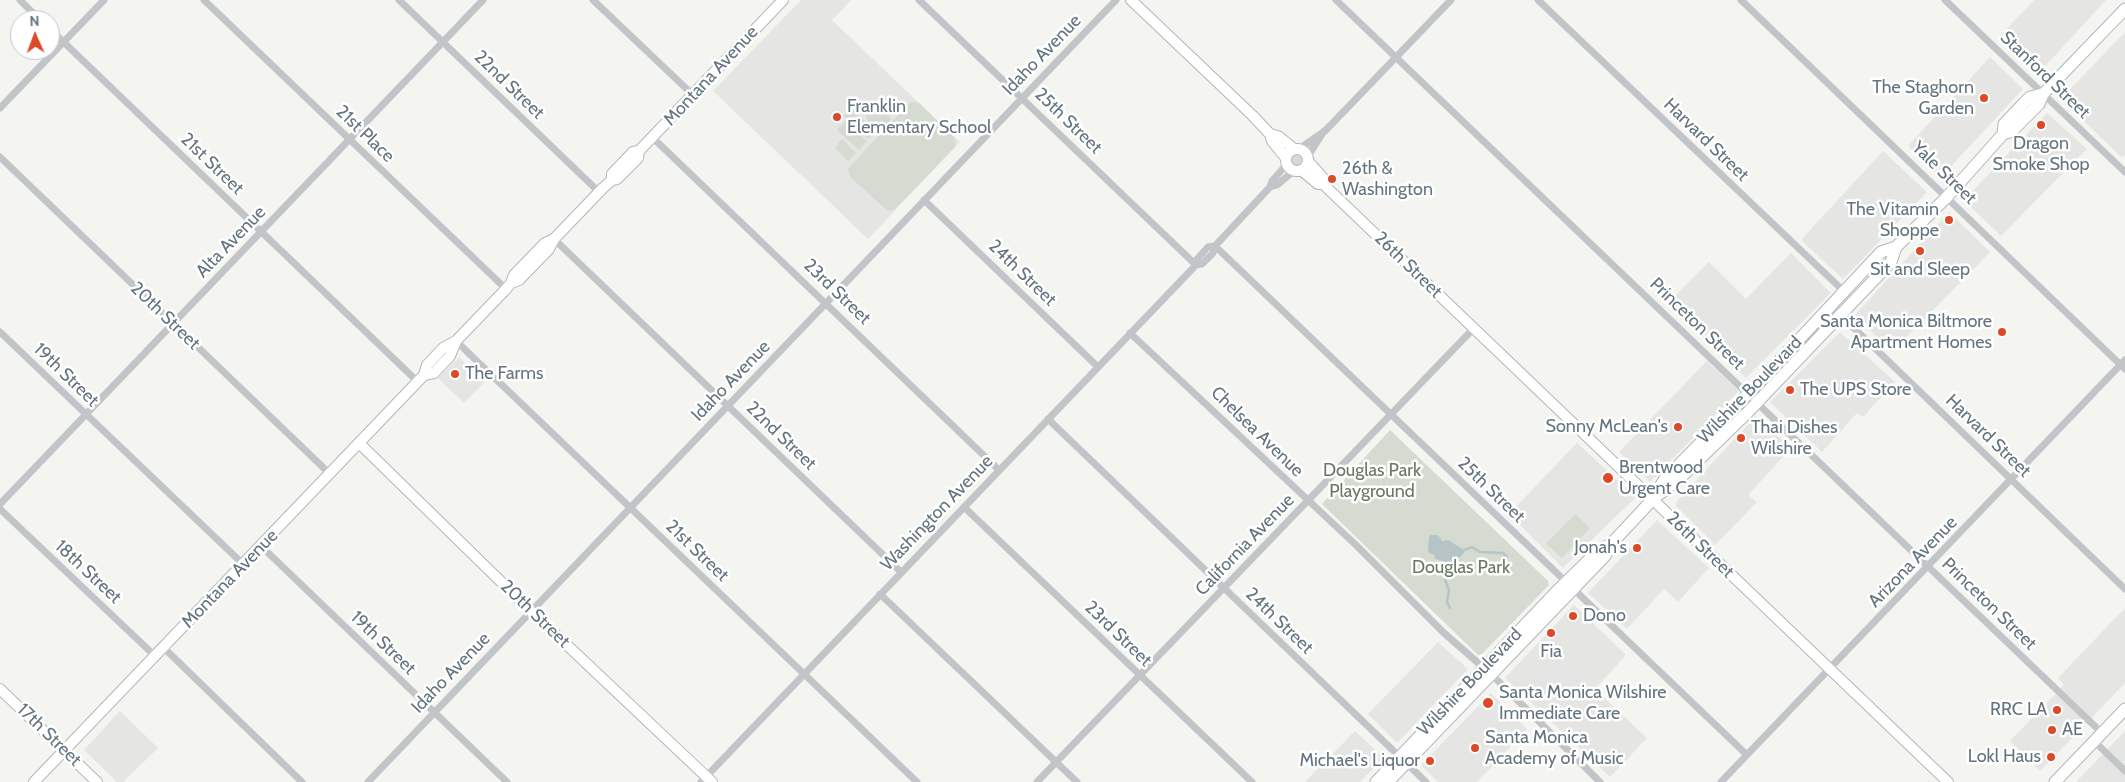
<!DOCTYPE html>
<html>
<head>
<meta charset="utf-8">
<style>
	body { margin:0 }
	#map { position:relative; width:2125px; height:782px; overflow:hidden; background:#f4f4f0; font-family:Cabin,sans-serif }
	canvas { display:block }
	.north { position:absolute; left:10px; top:10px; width:50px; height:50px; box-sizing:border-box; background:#fff; border:1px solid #c1c8cc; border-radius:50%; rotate:358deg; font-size:14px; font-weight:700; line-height:20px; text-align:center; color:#647580 }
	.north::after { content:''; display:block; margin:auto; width:18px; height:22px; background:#dd4827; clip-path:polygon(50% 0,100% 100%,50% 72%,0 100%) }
</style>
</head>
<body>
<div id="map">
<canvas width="2125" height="782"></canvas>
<div class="north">N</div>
</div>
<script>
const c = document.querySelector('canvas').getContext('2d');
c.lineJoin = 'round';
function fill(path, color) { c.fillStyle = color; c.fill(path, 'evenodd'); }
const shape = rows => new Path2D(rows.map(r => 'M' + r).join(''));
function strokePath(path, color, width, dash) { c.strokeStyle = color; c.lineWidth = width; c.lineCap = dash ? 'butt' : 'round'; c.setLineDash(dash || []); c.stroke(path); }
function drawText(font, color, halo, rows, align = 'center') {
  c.font = font + ' Cabin,sans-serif'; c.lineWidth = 5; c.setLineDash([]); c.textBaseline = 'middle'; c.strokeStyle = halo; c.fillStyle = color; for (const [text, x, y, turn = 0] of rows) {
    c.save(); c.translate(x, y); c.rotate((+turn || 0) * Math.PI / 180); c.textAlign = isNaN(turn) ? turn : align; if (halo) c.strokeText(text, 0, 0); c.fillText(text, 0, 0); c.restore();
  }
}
fill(shape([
	[801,0,851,0,832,20,960,142,868,239,713,91],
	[2034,0,2106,0,2037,75,1999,37],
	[2125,32,2125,155,2122,158,2061,99],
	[1990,57,2023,89,1940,178,1908,146],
	[2047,113,2087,149,2001,236,1964,200],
	[1883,151,1927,192,1843,279,1801,240],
	[1949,212,1990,252,1892,352,1855,315],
	[1791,253,1831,293,1746,378,1667,304,1709,262,1746,299],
	[1840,332,1895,382,1863,417,1857,413,1822,452,1770,402],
	[459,357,485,382,464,403,438,378],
	[1707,361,1739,391,1650,482,1619,452],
	[1756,416,1791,448,1748,495,1757,502,1715,545,1676,506,1677,501],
	[1577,443,1636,497,1563,568,1509,514],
	[1657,520,1709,568,1678,602,1664,589,1627,629,1588,593],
	[1574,605,1626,655,1595,689,1647,738,1610,777,1505,678],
	[2125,608,2125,683,2040,771,2010,741,2064,685,2058,678],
	[1438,642,1468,669,1397,743,1368,714],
	[1491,693,1527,729,1477,782,1438,782,1421,765],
	[120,711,158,748,123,782,117,782,84,750],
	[1355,731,1384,758,1360,782,1305,782],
	[2125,731,2125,782,2076,782]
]), '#e5e5e4');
fill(shape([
	[857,102,864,109,851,123,844,116],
	[913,102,919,103,953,136,956,143,954,148,895,209,888,211,850,177,848,169,908,104],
	[869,107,881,108,892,119,881,131,867,120,866,114],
	[862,118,876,132,868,139,855,126],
	[845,121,867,141,859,150,837,130],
	[842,139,856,153,848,161,835,148],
	'1290 159a7 7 0 1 1 14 0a7 7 0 1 1-14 0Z',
	[1390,430,1548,581,1549,585,1482,654,1478,655,1322,504],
	[1575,514,1590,528,1562,558,1546,544]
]), '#d5dbd1');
fill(shape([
	[1431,535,1438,535,1442,541,1448,540,1464,550,1464,553,1446,571,1440,568,1441,560,1435,559,1434,555,1428,552,1429,537]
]), '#b7c4c7');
strokePath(shape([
	[1464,550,1472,547,1480,552,1503,553,1507,557],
	[1446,571,1445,580,1449,590,1447,602,1450,608]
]), '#b7c4c7', 2.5);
const secondary = shape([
	[1131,0,1252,115,1270,134,1272,141,1286,158],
	[1270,134,1278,136,1294,149],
	'1286 160a11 11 0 1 1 22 0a11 11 0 1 1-22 0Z',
	[1308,161,1323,178,1323,184,1948,782],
	[1301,170,1318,184,1323,184],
	[612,180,612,174,633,152,639,151],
	[511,283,519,280,549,249,554,239,603,188,612,180,617,179,638,158,639,151,783,0],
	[424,375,434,373,450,356,456,341],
	[359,443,532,612,712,782],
	[0,689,97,782],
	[34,782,424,375,427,365,443,348,456,341,506,289,511,283,514,275,545,243,554,239]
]);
const primary = shape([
	[2003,134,2012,131,2039,104,2043,94,2125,9],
	[1655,496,1664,480,1748,394,1881,252,1896,247,1947,197,2003,134,2004,124,2024,103,2030,97,2043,94],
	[1376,782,1556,592,1599,550,1611,544],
	[1388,782,1605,556,1611,544,1653,499,1679,479,1748,412,1891,262,1896,247],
	[2055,782,2125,709]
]);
strokePath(secondary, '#b2b7ba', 12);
strokePath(primary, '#b2b7ba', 13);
strokePath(shape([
	[20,0,40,20],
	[204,0,506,289],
	[399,0,599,192],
	[593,0,693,95],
	[919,0,1196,265],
	[1336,0,2102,733],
	[1538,0,1854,301],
	[1741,0,2125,369],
	[1945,0,2125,172],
	[50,29,418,382],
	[0,108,104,0],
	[652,137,999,470],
	[1299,149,1325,131,1451,0],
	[1308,156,1324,131],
	[0,157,330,474],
	[1270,187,1277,185,1295,170],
	[924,200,1098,367],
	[554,239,901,572],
	[1215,246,1747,755],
	[1196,265,1202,264,1213,253,1215,246,1270,187,1272,181,1287,164],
	[1830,305,2125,589],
	[0,332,243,564],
	[1130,333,1357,546,1444,633,1492,675,1600,782],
	[456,341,917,782],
	[1048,419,1426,782],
	[0,504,483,0],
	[964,507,1252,782],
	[0,509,155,656],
	[261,546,507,782],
	[880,594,1077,782],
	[164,648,302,782],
	[2094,741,2125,771],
	[368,782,1116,0],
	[701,782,1196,265,1197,259,1208,247,1215,246],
	[1037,782,1474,328],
	[1721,782,2125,360]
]), '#c2c5c8', 7);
strokePath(secondary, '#fff', 10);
strokePath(primary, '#fff', 11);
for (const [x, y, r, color] of [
	[1984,98,5,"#dd4827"],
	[837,117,5,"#dd4827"],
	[2041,125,5,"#dd4827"],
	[1332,179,5,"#dd4827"],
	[1949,220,5,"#dd4827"],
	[1920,251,5,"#dd4827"],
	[2002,332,5,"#dd4827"],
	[455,374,5,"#dd4827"],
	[1790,390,5,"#dd4827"],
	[1678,427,5,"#dd4827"],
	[1741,438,5,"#dd4827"],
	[1608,478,6,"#dd4827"],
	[1637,548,5,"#dd4827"],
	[1573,616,5,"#dd4827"],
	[1551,633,5,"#dd4827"],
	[1488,703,6,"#dd4827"],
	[2057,710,5,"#dd4827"],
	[2052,730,5,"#dd4827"],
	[1475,748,5,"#dd4827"],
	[2051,757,5,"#dd4827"],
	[1430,761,5,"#dd4827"]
]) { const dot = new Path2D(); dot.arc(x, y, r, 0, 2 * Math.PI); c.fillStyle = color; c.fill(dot); strokePath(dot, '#fff', 2); }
drawText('18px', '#647580', '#fff', [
	["Idaho Avenue",1042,55,-46],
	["Stanford Street",2045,75,44],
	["Montana Avenue",711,76,-47],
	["22nd Street",509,85,44],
	["25th Street",1068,121,44],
	["21st Place",365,134,44],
	["Harvard Street",1706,140,44],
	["21st Street",212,164,44],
	["Yale Street",1944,173,44],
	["Alta Avenue",231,242,-46],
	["26th Street",1408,265,44],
	["24th Street",1022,273,44],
	["23rd Street",837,292,44],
	["20th Street",165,316,44],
	["Princeton Street",1697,324,44],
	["19th Street",66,375,44],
	["Idaho Avenue",731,381,-46],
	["Wilshire Boulevard",1750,390,-46],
	["Chelsea Avenue",1257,432,44],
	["22nd Street",781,436,44],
	["Harvard Street",1988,436,44],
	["25th Street",1491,490,44],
	["Washington Avenue",937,513,-46],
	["California Avenue",1245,545,-46],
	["26th Street",1700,545,44],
	["21st Street",697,551,44],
	["Arizona Avenue",1913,562,-46],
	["18th Street",88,572,43],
	["Montana Avenue",230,579,-46],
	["Princeton Street",1989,604,44],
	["20th Street",535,614,44],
	["24th Street",1279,621,44],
	["23rd Street",1118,634,44],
	["19th Street",383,643,44],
	["Idaho Avenue",451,673,-46],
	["Wilshire Boulevard",1470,682,-46],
	["17th Street",49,735,44]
]);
drawText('18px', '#647580', '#fff', [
	["The Staghorn",1974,88,"right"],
	["Garden",1974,109,"right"],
	["Franklin",847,107],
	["Elementary School",847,128],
	["Dragon",2041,144,"center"],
	["Smoke Shop",2041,165,"center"],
	["26th &",1342,169],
	["Washington",1342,190],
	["The Vitamin",1939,210,"right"],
	["Shoppe",1939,231,"right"],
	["Sit and Sleep",1920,270,"center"],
	["Santa Monica Biltmore",1992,322,"right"],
	["Apartment Homes",1992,343,"right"],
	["The Farms",465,374],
	["The UPS Store",1800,390],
	["Sonny McLean's",1668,427,"right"],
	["Thai Dishes",1751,428],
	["Wilshire",1751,449],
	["Brentwood",1619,468],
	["Urgent Care",1619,489],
	["Jonah's",1627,548,"right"],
	["Dono",1583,616],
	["Fia",1551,652,"center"],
	["Santa Monica Wilshire",1499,693],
	["Immediate Care",1499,714],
	["RRC LA",2047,710,"right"],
	["AE",2062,730],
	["Santa Monica",1485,738],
	["Academy of Music",1485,759],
	["Lokl Haus",2041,757,"right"],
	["Michael's Liquor",1420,761,"right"]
], 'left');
drawText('18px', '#687863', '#fff', [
	["Douglas Park",1372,471],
	["Playground",1372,492],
	["Douglas Park",1461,568]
]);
</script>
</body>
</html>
